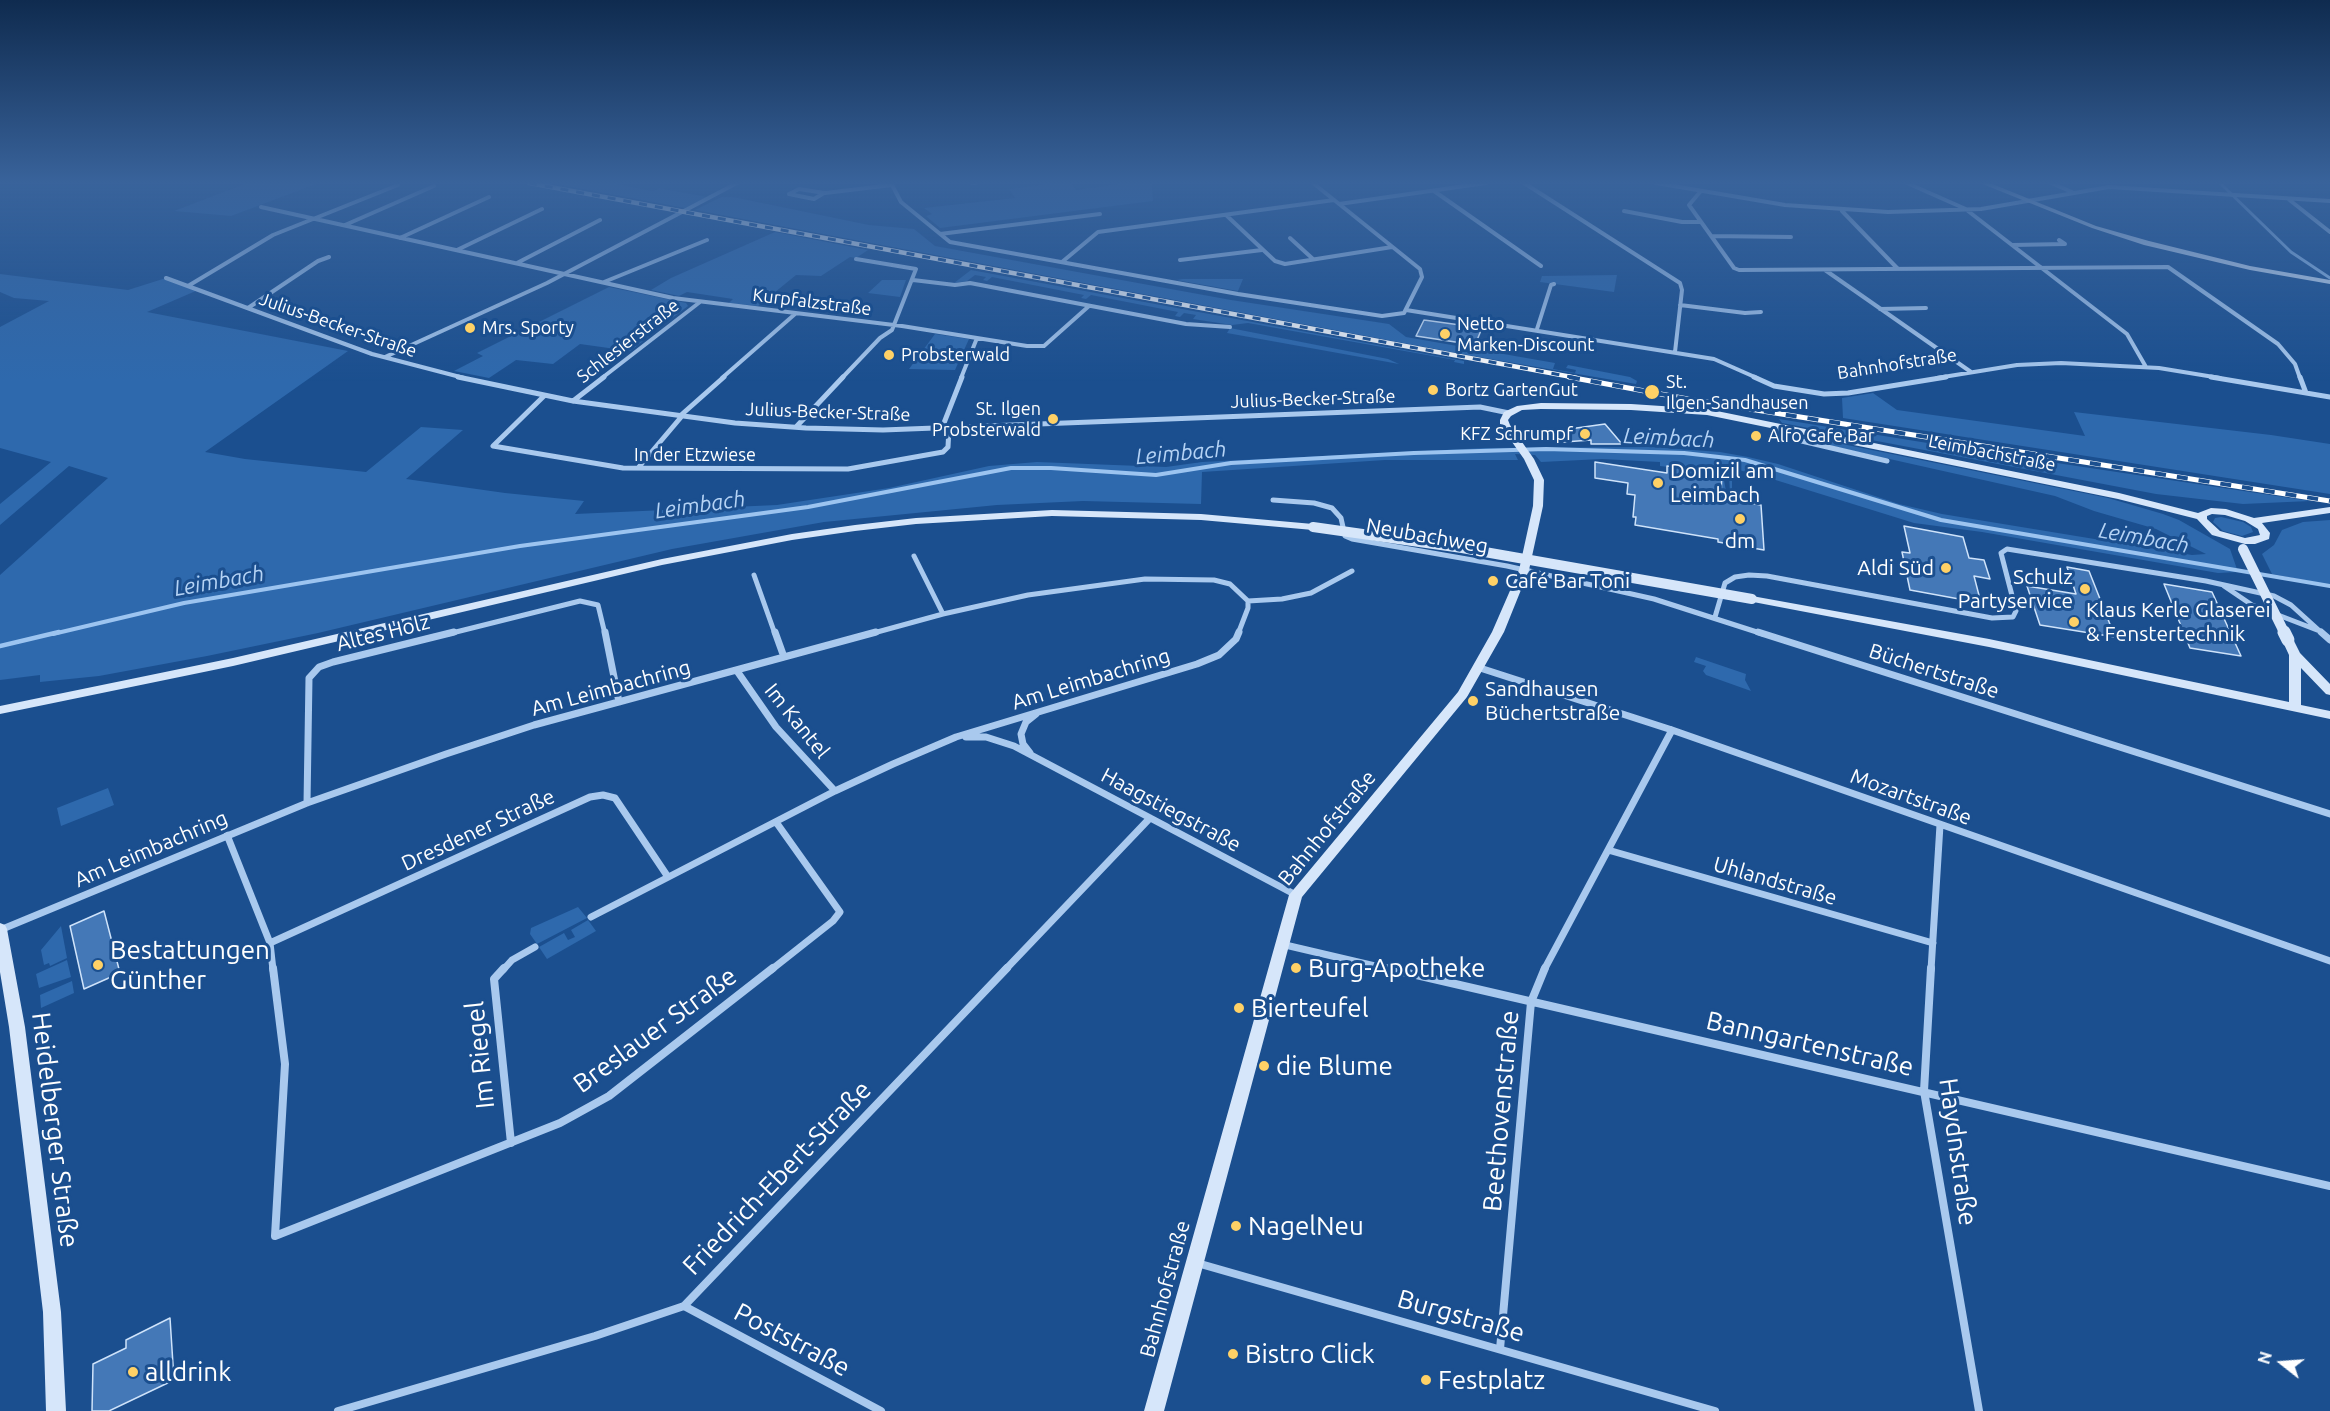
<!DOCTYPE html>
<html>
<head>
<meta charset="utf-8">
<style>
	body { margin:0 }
	#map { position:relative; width:2330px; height:1411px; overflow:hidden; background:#1b4f8f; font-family:Ubuntu,sans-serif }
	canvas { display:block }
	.north { position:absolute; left:2252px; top:1333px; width:60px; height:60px; -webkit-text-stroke:4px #1b4f8f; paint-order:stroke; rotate:287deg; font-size:16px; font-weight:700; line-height:24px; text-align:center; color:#fff }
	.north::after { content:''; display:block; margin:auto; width:21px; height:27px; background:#fff; clip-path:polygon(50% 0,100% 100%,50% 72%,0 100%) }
</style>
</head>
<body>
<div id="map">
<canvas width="2330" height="1411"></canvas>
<div class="north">N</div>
</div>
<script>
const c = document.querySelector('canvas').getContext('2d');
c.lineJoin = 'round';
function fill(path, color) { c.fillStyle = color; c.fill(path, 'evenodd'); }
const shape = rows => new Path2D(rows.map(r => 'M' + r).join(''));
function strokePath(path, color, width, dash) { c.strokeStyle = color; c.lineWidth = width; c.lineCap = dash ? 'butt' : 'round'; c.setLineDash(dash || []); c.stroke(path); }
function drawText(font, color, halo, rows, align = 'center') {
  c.font = font + ' Ubuntu,sans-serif'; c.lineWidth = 6; c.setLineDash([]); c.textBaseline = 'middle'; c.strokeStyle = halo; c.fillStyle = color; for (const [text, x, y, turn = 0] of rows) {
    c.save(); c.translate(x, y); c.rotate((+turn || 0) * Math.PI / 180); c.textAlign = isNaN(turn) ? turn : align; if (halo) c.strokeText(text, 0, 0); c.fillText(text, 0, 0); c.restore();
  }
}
fill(shape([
	[247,183,319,183,231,216,174,211],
	[550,183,611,183,653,191,659,188,707,197,685,208],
	[1057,183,1071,183,1076,190,1125,183,1152,183,1153,201,940,228,926,216,932,214,924,208,1015,198,1009,189],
	[721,197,733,197,869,225,914,229,935,246,1231,300,1389,324,1406,337,1555,363,1553,369,1575,373,1576,370,1566,368,1568,365,1630,377,1637,381,1636,384,1473,356,695,210],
	[775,232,868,250,856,258,850,257,821,276,796,275,758,306,729,303,733,299,687,292,679,296,651,290,671,278],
	[971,270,1464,361,1464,364,1454,362,1455,360,1248,323,1232,325,1193,319,1196,315,1184,313,1180,317,1175,316,1178,312,1091,295,1086,299,1081,298,1084,295,992,277,987,281,983,280,986,277,975,275,967,281,954,283],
	[0,274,128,290,166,278,198,290,147,312,348,351,205,452,245,459,366,472,421,427,463,430,406,479,505,493,584,501,575,514,777,505,889,488,989,466,1037,462,1166,467,1202,462,1485,448,1651,447,1720,452,1748,457,1778,464,1899,504,1942,514,2192,555,2206,554,2156,529,2094,511,2055,496,1809,441,1788,433,2108,498,2163,514,2179,520,2230,549,2238,572,2218,573,1982,532,1914,523,1753,473,1732,469,1732,497,1717,495,1730,493,1729,475,1723,475,1726,491,1718,493,1722,490,1722,469,1706,466,1702,468,1702,471,1660,466,1660,462,1602,459,1541,462,1535,455,1515,454,1518,460,1385,460,1202,472,1201,504,1083,501,997,505,824,522,672,549,318,633,207,656,99,676,40,682,40,675,0,680,0,575,108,478,69,466,0,525,0,504,51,462,0,448,0,327,49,301,14,298,0,292],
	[1617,275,1614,292,1540,282,1542,276],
	[1183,279,1243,279,1238,291,1176,280],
	[882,280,906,280,900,297,868,293],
	[609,287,686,303,688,306,671,319,662,319,635,339,643,341,630,351,580,344,553,364,516,360,489,378,454,371,483,356,477,353],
	[1230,328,1388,359,1399,364,1227,333],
	[935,334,969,339,955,370,909,369],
	[1873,393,1897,410,2085,436,2074,412,2271,435,2330,444,2330,494,1843,418,1842,398],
	[1779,419,1977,451,2310,501,2243,504,2156,494,1782,423],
	[2221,517,2243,522,2251,527,2253,532,2242,536,2223,531,2213,522,2215,518],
	[2330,520,2330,585,2272,574,2262,554,2274,545,2282,530,2303,522],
	[1696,657,1746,674,1745,680,1751,691,1706,675,1703,671,1706,666,1694,662],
	[108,788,114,805,61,826,57,808],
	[578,907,587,918,537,944,530,934,531,928],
	[588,920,596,931,547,959,539,947,564,933,568,940,575,937,571,930],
	[61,926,67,958,50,966,49,963,44,965,41,950],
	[67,960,71,977,39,988,36,974],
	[72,981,74,993,41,1008,40,995]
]), '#2e69ad');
strokePath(shape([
	[2220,183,2291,252,2330,278]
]), '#9cc4f0', 3);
strokePath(shape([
	[53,634,184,603,520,546,808,507,1011,468,1051,468,1156,475,1231,463,1414,453,1546,449,1684,453,1745,460,1941,520,2330,586]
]), '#9cc4f0', 4);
strokePath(shape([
	[0,646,59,632]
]), '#9cc4f0', 4.5);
const building = shape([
	[1424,320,1482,328,1475,345,1416,336,1424,320],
	[1605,424,1622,444,1591,444,1591,440,1564,442,1555,431,1605,424],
	[1595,462,1667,473,1667,466,1702,471,1702,468,1706,468,1705,466,1722,469,1721,498,1761,505,1764,550,1718,542,1718,539,1635,525,1636,517,1633,517,1635,495,1627,494,1628,483,1595,478,1595,462],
	[1904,526,1963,537,1969,558,1984,560,1990,579,1974,576,1981,603,1910,590,1902,552,1910,553,1904,526],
	[2067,567,2089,571,2115,637,2040,625,2027,586,2076,594,2067,567],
	[2164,584,2212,592,2241,656,2190,648,2164,584],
	[104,911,120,973,84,989,70,926,104,911],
	[170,1318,174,1380,109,1411,92,1411,93,1364,126,1348,126,1340,170,1318]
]);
fill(building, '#4478b7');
strokePath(building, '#cfe3fa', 1.5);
strokePath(shape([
	[891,183,901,202,950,242,1238,294,1382,316,1404,313,1422,277,1420,269,1313,183],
	[972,183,976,183],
	[1524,183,1680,283,1682,290,1675,352],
	[1656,183,1785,205,1888,212,1981,209,2109,187,2330,201],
	[1907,183,1968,210],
	[2051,183,2072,192],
	[1434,191,1541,266],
	[1700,192,1689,205,1734,268,1739,270,2168,267,2278,344,2295,364,2300,378],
	[824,193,814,199,789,194,799,189,825,193,892,185],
	[2287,198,2330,232],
	[1339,204,1486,183],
	[261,207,673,298,902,326,1027,346,1044,346,1089,306],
	[1624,211,1682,222,1701,222],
	[1842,211,1898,269],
	[1968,211,2127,334,2146,367],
	[1226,215,1275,261,1285,264,1392,247],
	[345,225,434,186],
	[940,234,1100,214],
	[1711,236,1791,237],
	[400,238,489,197],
	[1290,238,1313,259],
	[2012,245,2065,244,2059,240],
	[457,250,542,209],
	[1180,260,1262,250],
	[1062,262,1098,232,1334,200],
	[517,263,600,220],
	[1825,270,1971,372],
	[166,278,372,354,464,378],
	[913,280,955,285,970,283,1186,324,1230,327],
	[604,282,707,240],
	[188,286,273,235,398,185],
	[1680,305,1745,313,1761,312],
	[248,308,318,261,329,257],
	[1880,309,1926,308],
	[1406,310,1714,359,1757,378],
	[1537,329,1551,285,1554,284],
	[385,357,547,283,737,183],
	[602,378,700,302],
	[722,378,795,314],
	[842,378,880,338,892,330,916,269,856,259],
	[961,378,977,338],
	[1937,378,2017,365,2061,363,2159,368,2220,378]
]), '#a9c9ee', 4);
strokePath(shape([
	[458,377,573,401,735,423,806,428,883,430,1480,407,1509,413],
	[1754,377,1774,386,1824,394,1848,393,1946,377],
	[2211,377,2330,397],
	[2300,377,2306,393],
	[544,396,493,446,623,468,848,469,943,452,948,447,949,428],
	[573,401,604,377],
	[680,416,724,377],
	[1775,426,1781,433,1793,439,1887,461],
	[796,427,843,377],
	[942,428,962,377],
	[638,468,682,416],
	[1273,500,1314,503,1332,508,1341,518,1345,536,1352,539,1507,566,1654,599,1763,634],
	[914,556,943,614],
	[754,575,775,634],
	[2224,586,2252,605,2317,630],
	[1248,601,1282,599,1311,593,1352,571],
	[1715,617,1725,583,1735,577,1749,575,1767,576,1992,618,2013,617,2016,611,2001,553,2007,549,2206,581,2274,596,2291,605,2323,634],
	[448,634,580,601,598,605,605,634],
	[870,634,943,614,1028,595,1145,579,1214,580,1230,584,1248,601,1248,608,1238,634]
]), '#a9c9ee', 5);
strokePath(shape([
	[605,632,619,702],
	[775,632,784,657],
	[1758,632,2330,814],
	[2321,632,2330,640],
	[1480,668,1672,730,2330,961],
	[737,671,776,727,835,791],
	[966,737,986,737,1014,746,1296,895],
	[1030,753,1023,744,1021,734,1026,722,1036,714],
	[307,803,309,678,319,667,333,662,454,632],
	[227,835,270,943,273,970],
	[1608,850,1933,943],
	[591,917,835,791,893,764,956,737,1197,664,1219,655,1236,639,1239,632],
	[0,930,307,803,446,754,534,725,876,632],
	[270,943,590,797,603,795,615,798,668,877],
	[1281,944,1392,970],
	[503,970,512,960,535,947],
	[771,970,833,921,840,912,776,822],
	[1005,970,1150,818],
	[1544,970,1672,730],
	[1931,970,1940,825]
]), '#a9c9ee', 7);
strokePath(shape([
	[273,968,285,1064,275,1236,560,1123,609,1096,773,968],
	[504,968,494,979,511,1143],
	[1386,968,2330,1186],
	[1931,968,1924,1091,1979,1411],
	[1197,1263,1715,1411],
	[684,1306,881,1411],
	[1500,1349,1531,1002,1545,968],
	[338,1411,595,1336,684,1306,1007,968]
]), '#a9c9ee', 8);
fill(shape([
	[1980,183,1990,183,2096,226,2149,241,2250,266,2330,280,2330,284,2250,270,2144,245,2092,228,1980,183],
	[1541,403,1631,404,1707,409,2119,493,2198,513,2211,508,2226,509,2254,518,2330,507,2330,513,2262,523,2270,533,2269,539,2255,544,2245,544,2212,535,2197,519,2118,499,1707,415,1631,410,1541,409,1522,410,1511,416,1508,420,1510,425,1534,459,1544,480,1543,506,1529,570,1504,632,1467,697,1302,897,1164,1411,1144,1411,1289,895,1458,692,1492,632,1519,570,1533,506,1534,480,1524,459,1500,425,1500,420,1504,412,1517,406,1541,403],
	[2212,514,2225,515,2245,521,2258,529,2260,535,2245,538,2220,531,2207,519,2207,516,2212,514],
	[1052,510,1201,514,1313,524,1318,527,1313,530,1201,520,1052,516,916,524,855,531,792,540,662,565,233,666,0,714,0,706,233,658,662,559,792,534,855,525,916,518,1052,510],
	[1752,596,1989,639,2289,702,2289,655,2282,640,2288,636,2292,637,2300,653,2330,684,2330,695,2326,694,2301,668,2301,705,2330,711,2330,719,1989,647,1748,601,1747,599,1752,596],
	[0,923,5,925,7,929,25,1027,61,1312,66,1411,46,1411,43,1312,9,1027,0,972,0,923]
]), '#d6e6fa');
const railFar1 = shape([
	[529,183,1577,378]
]);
const rail = shape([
	[1569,377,1693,400,2330,501]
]);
strokePath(railFar1, '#fff', 4.5);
strokePath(rail, '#fff', 5);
strokePath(railFar1, '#1b4f8f', 3, [8]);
strokePath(rail, '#1b4f8f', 4, [11]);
strokePath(shape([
	[1313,527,1462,548,1752,599],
	[2243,549,2285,634]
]), '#d6e6fa', 10);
strokePath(shape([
	[2284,632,2288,640]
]), '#d6e6fa', 13);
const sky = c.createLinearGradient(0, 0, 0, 381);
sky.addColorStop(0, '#0f2b4f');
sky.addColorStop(0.48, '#39639b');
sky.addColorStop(1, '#39639b00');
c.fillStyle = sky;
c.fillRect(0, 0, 2330, 381);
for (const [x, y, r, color] of [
	[470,328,6,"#ffd166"],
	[1445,334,6,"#ffd166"],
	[889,355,6,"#ffd166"],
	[1433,390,6,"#ffd166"],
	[1652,392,8,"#ffd166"],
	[1053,419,6,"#ffd166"],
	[1585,434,6,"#ffd166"],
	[1756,436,6,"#ffd166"],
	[1658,483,6,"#ffd166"],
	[1740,519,6,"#ffd166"],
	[1946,568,6,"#ffd166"],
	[1493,581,6,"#ffd166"],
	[2085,589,6,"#ffd166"],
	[2074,622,6,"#ffd166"],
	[1473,701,6,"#ffd166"],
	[98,965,6,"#ffd166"],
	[1296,968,6,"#ffd166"],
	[1239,1008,6,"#ffd166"],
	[1264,1066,6,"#ffd166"],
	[1236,1226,6,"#ffd166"],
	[1233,1354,6,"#ffd166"],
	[133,1372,6,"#ffd166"],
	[1426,1380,6,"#ffd166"]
]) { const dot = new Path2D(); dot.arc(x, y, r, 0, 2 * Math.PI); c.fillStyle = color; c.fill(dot); strokePath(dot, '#1b4f8f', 2); }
drawText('18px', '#fff', '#1b4f8f', [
	["Kurpfalzstraße",812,302,7],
	["Julius-Becker-Straße",338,325,19],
	["Schlesierstraße",628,341,-38],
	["Bahnhofstraße",1897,364,-9],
	["Julius-Becker-Straße",1313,399,-2],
	["Julius-Becker-Straße",828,412,2],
	["Leimbachstraße",1992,453,11],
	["In der Etzwiese",695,455]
]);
drawText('18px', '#fff', '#1b4f8f', [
	["Netto",1457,324],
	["Marken-Discount",1457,345],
	["Mrs. Sporty",482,328],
	["Probsterwald",901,355],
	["St.",1666,382],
	["Ilgen-Sandhausen",1666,403],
	["Bortz GartenGut",1445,390],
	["St. Ilgen",1041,409,"right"],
	["Probsterwald",1041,430,"right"],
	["KFZ Schrumpf",1573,434,"right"],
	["Alfo Cafe Bar",1768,436]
], 'left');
drawText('21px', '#fff', '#1b4f8f', [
	["Domizil am",1670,471],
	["Leimbach",1670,495],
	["dm",1740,541,"center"],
	["Aldi Süd",1934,568,"right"],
	["Schulz",2073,577,"right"],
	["Partyservice",2073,601,"right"],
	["Café Bar Toni",1505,581],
	["Klaus Kerle Glaserei",2086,610],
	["& Fenstertechnik",2086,634],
	["Sandhausen",1485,689],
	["Büchertstraße",1485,713]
], 'left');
drawText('21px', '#fff', '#1b4f8f', [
	["Neubachweg",1427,536,10],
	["Altes Holz",383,633,-14],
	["Büchertstraße",1934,671,18],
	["Am Leimbachring",1091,679,-17],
	["Am Leimbachring",611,688,-15],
	["Im Kantel",797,721,51],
	["Mozartstraße",1911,797,20],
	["Haagstiegstraße",1171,810,28],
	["Bahnhofstraße",1327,828,-51],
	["Dresdener Straße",478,830,-25],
	["Am Leimbachring",151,849,-23],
	["Uhlandstraße",1775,881,16],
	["Bahnhofstraße",1165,1289,-75]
]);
drawText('italic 22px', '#b5d3f5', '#1b4f8f', [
	["Leimbach",1669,438,3],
	["Leimbach",1181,453,-5],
	["Leimbach",700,505,-8],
	["Leimbach",2144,538,10],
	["Leimbach",219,581,-10]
]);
drawText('26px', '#fff', '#1b4f8f', [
	["Bestattungen",110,950],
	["Günther",110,980],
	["Burg-Apotheke",1308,968],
	["Bierteufel",1251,1008],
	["die Blume",1276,1066],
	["NagelNeu",1248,1226],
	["Bistro Click",1245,1354],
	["alldrink",145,1372],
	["Festplatz",1438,1380]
], 'left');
drawText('26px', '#fff', '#1b4f8f', [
	["Breslauer Straße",655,1030,-36],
	["Banngartenstraße",1810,1044,13],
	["Im Riegel",480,1055,-96],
	["Beethovenstraße",1501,1111,-85],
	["Heidelberger Straße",55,1130,83],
	["Haydnstraße",1958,1152,82],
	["Friedrich-Ebert-Straße",777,1178,-46],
	["Burgstraße",1461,1316,16],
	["Poststraße",792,1340,28]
]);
</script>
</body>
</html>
